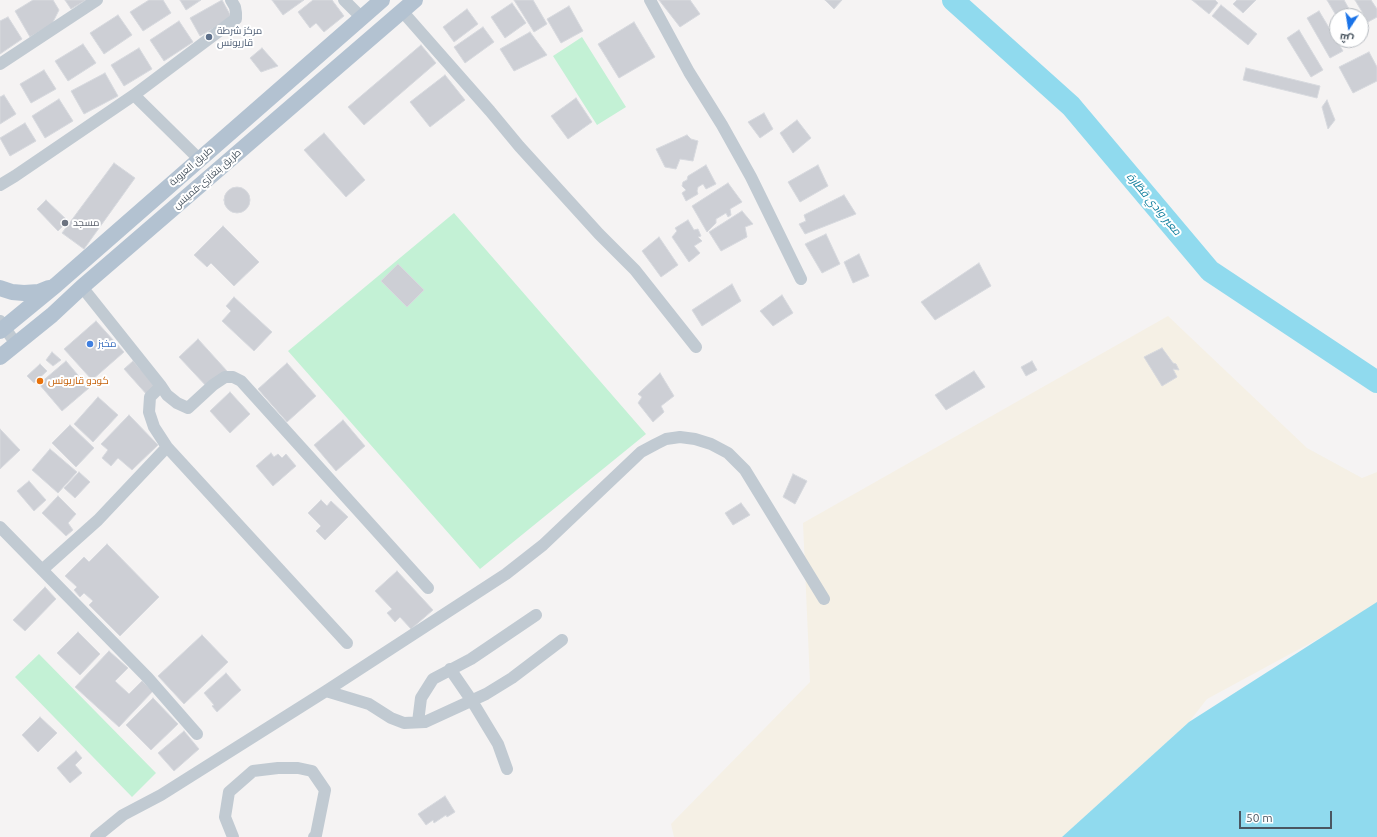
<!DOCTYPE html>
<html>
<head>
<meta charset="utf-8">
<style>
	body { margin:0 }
	#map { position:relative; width:1377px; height:837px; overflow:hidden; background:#f5f3f3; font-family:Ubuntu,Cairo,sans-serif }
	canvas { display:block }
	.north { position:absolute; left:1329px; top:8px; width:40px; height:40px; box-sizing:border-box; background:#fff; border:1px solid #b7bbc0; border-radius:50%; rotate:192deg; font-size:11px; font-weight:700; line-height:16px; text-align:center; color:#4a5661 }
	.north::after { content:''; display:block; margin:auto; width:14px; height:18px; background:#1a73e8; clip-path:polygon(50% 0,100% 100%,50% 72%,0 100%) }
	.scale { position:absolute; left:1239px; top:811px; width:93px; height:18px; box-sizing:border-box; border:2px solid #4a5661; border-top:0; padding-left:5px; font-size:12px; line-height:14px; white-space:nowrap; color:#4a5661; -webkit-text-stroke:3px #fff; paint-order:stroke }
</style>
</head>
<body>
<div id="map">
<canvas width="1377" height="837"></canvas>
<div class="north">ش</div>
<div class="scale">50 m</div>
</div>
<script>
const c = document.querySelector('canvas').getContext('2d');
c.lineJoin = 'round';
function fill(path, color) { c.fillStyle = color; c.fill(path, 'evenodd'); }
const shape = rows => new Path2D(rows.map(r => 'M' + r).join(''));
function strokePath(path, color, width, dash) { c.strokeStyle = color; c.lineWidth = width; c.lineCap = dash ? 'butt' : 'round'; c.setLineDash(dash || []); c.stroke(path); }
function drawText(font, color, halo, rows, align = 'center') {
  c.font = font + ' Ubuntu,Cairo,sans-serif'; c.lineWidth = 4; c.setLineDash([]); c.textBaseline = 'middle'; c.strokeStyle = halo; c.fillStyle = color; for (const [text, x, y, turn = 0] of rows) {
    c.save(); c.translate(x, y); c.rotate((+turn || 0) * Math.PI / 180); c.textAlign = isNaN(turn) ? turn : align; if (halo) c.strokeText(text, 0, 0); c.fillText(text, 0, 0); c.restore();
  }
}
fill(shape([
	[582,37,626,107,597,125,553,56],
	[454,213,646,434,480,569,288,351],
	[39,654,156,773,132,797,15,677]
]), '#c3f1d5');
fill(shape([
	[1168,316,1307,448,1362,478,1377,472,1377,607,1207,699,1189,722,1062,837,674,837,671,824,810,682,803,523]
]), '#f5f0e5');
fill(shape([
	[1377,602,1377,837,1062,837,1189,722]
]), '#90daee');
strokePath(shape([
	[953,0,1071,106,1210,271,1377,382]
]), '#90daee', 22);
const building = shape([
	[33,0,53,0,59,10,52,24,30,37,15,11,33,0],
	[65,0,86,0,71,9,65,0],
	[149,0,163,0,171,13,143,31,130,12,149,0],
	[180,0,201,0,186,10,180,0],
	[222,0,232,18,200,36,190,18,222,0],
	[272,0,304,0,283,15,272,0],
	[313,0,332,0,344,16,324,32,316,23,310,28,298,12,313,0],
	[514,0,533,0,547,24,534,32,514,0],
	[659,0,690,0,700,14,680,27,659,0],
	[825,0,842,0,834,9,825,0],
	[1192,0,1215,0,1218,3,1209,14,1192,0],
	[1237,0,1256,0,1243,13,1233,4,1237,0],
	[1327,0,1344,0,1353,16,1337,16,1337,17,1327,0],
	[1355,0,1371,0,1377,9,1377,17,1368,22,1355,0],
	[512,3,526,23,505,38,491,17,512,3],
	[1221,5,1257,34,1248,45,1212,16,1221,5],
	[569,6,583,31,561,43,547,19,569,6],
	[467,9,478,24,454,42,443,27,467,9],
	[1319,11,1343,51,1330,58,1307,18,1319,11],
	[118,15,132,35,104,54,90,33,118,15],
	[8,17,22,39,0,54,0,21,8,17],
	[179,21,193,42,164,61,150,40,179,21],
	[634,22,655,57,619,78,598,44,634,22],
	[483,27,494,42,465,63,454,47,483,27],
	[1299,30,1323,70,1311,77,1287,38,1299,30],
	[530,32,547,55,514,71,500,49,530,32],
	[83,44,96,63,68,81,55,61,83,44],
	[421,45,436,63,364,125,348,107,421,45],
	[139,48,152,69,124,86,111,65,139,48],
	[262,48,278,66,261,72,250,58,262,48],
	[1369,52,1377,67,1377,81,1353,93,1339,67,1369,52],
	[1246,68,1320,86,1317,98,1243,80,1246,68],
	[44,70,56,89,31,103,20,84,44,70],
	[105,73,118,96,84,114,71,91,105,73],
	[445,75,465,100,430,127,410,102,445,75],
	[4,95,16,114,0,124,0,97,4,95],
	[576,98,592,122,568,139,551,116,576,98],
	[59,99,73,121,45,138,32,116,59,99],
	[1327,100,1335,120,1328,129,1322,107,1327,100],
	[764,113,773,129,760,138,748,122,764,113],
	[797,120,811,138,793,153,780,133,797,120],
	[25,123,36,141,10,156,0,138,25,123],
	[324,133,365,180,346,197,304,150,324,133],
	[687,135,691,139,698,141,693,161,680,159,676,169,665,167,656,149,687,135],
	[114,163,135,178,84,249,62,233,114,163],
	[706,165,716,184,706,189,703,184,698,187,697,191,698,194,686,201,682,193,686,190,682,186,683,182,687,180,688,176,706,165],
	[818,165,828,186,800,202,788,182,818,165],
	[728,183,742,202,730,209,731,215,728,217,726,213,716,219,716,223,707,232,692,206,728,183],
	'224 200a13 13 0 1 1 26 0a13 13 0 1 1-26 0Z',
	[844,195,856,214,805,234,799,224,806,221,804,215,844,195],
	[46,200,68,221,58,231,37,209,46,200],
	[742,211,753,224,745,227,747,237,721,251,709,232,742,211],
	[688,220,694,230,698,229,701,236,698,237,702,241,694,246,700,253,689,262,672,237,677,231,675,228,688,220],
	[223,226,259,262,234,286,211,263,207,267,194,255,223,226],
	[826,234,840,264,822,273,805,244,826,234],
	[659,237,678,265,661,277,642,251,659,237],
	[859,254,869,276,853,283,844,262,859,254],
	[979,263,991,286,935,320,921,302,979,263],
	[398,264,424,290,407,307,381,281,398,264],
	[732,284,741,301,702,326,692,310,732,284],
	[782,295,793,313,773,326,760,311,782,295],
	[234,297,272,332,254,351,222,321,231,311,226,306,234,297],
	[96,321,124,352,92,380,64,349,96,321],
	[198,339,227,371,208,388,179,357,198,339],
	[1162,348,1173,363,1176,364,1179,370,1173,369,1177,377,1162,386,1144,357,1162,348],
	[52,352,61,360,53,366,46,360,52,352],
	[66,361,89,388,62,411,39,384,66,361],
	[133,361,157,387,148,396,124,369,133,361],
	[1032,361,1037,370,1026,376,1021,367,1032,361],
	[287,363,316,396,287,422,258,389,287,363],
	[40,364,47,371,34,383,27,376,40,364],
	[974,371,985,387,946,410,935,395,974,371],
	[660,373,674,396,661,406,664,412,653,422,638,403,642,397,638,394,660,373],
	[230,392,250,414,230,433,210,411,230,392],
	[98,397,118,415,93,442,74,424,98,397],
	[129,415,158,445,132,470,118,458,111,466,102,458,108,450,101,444,129,415],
	[343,420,365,446,336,471,314,445,343,420],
	[70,425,94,448,76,467,52,443,70,425],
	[0,429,20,450,0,469,0,429],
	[50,449,77,472,58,493,32,470,50,449],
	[271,453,274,457,278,454,282,458,286,454,296,466,273,486,256,466,271,453],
	[79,472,90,482,75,498,64,488,79,472],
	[793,474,807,481,795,504,783,497,793,474],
	[29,481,46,500,34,511,17,491,29,481],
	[58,496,76,514,68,523,73,530,66,536,42,513,58,496],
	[321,500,327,506,331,501,348,517,325,540,316,531,321,526,308,513,321,500],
	[741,503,750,515,733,525,725,513,741,503],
	[107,544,159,597,120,636,89,605,93,601,84,593,80,597,74,590,77,587,65,576,84,557,89,562,107,544],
	[397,571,433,610,411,629,400,617,395,622,387,613,392,609,375,591,397,571],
	[45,587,56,599,25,631,13,620,45,587],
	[78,632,100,654,80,675,57,653,78,632],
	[202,635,228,662,184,704,158,676,202,635],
	[109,651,128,668,115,681,129,694,142,681,153,691,119,727,75,687,109,651],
	[226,673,241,690,217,712,212,706,214,705,204,693,226,673],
	[153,698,178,724,151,750,126,725,153,698],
	[40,717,57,733,38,752,22,735,40,717],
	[184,731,199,749,174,771,158,753,184,731],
	[76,751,82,758,75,765,82,773,70,783,57,768,76,751],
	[445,796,455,812,447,817,446,815,434,823,433,820,426,825,418,814,445,796]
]);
fill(building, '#cdcfd5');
strokePath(building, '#d7d9de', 1);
strokePath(shape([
	[344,0,362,18],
	[650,0,689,72,722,125,751,177,801,279],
	[402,11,490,111,519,146,599,234,635,270,696,347],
	[0,64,97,0],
	[134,95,199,159],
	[0,185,15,176,134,95,230,23,236,19,236,13,235,7,231,0],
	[82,287,161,386,167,395,177,403,188,408,213,385,225,377,233,377,241,381,428,588],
	[0,321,16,344],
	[161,386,150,397,149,412,154,427,167,447,347,643],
	[0,527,148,678,197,734],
	[42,570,98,520,167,447],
	[450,669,472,701,498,744,507,769],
	[326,691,369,704,391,718,404,723,425,722,486,694,512,678,562,640],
	[418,722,421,698,433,679,471,659,536,615],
	[96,837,123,815,161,795,326,691,506,574,543,545,641,452,656,444,666,439,680,437,695,439,711,444,728,453,745,470,824,599],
	[233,837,225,817,229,792,253,771,278,768,298,768,312,771,325,790,316,835,314,837]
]), '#c1cad2', 12);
strokePath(shape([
	[0,288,12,292,24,293,39,292,49,288],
	[0,331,56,285,382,0],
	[0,357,52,315,82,287,415,0]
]), '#b3c2d1', 16);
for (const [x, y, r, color] of [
	[209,37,4,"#5c6f8a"],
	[65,223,4,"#6b7280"],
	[90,344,4,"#3f7fe0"],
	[40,381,4,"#e8710a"]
]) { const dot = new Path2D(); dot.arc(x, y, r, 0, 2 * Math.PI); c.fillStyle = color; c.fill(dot); strokePath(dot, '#fff', 1.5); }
drawText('10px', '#4e5e75', '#fff', [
	["مركز شرطة",217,31],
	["قاريونس",217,43]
], 'left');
drawText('10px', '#4a5661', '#fff', [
	["طريق العروبة",191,166,-41],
	["طريق بنغازي-قمينس",207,179,-41]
]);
drawText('10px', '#5b616d', '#fff', [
	["مسجد",73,223]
], 'left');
drawText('10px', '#366cbe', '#fff', [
	["مخبز",98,344]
], 'left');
drawText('10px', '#c56008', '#fff', [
	["كودو قاريونس",48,381]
], 'left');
drawText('italic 11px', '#0c7c9b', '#fff', [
	["معبر وادي قطّارة",1154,204,50]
]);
</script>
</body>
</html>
